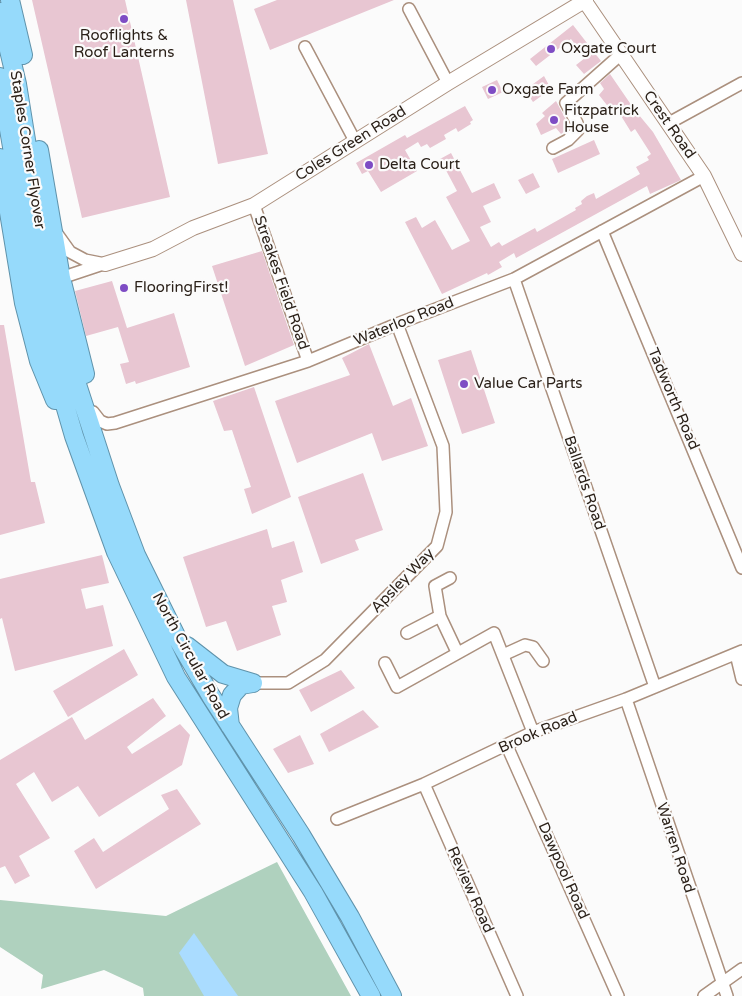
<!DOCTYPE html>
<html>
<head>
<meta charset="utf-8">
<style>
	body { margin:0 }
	canvas { display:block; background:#fbfbfb }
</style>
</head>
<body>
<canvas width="742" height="996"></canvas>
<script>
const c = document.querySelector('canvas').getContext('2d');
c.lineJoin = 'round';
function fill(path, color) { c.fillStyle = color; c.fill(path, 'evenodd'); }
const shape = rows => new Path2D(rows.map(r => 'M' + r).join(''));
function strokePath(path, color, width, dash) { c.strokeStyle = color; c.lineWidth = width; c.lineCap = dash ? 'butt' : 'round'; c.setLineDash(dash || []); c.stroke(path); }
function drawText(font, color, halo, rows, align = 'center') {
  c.font = font + ' "Varela Round",sans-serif'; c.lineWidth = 4.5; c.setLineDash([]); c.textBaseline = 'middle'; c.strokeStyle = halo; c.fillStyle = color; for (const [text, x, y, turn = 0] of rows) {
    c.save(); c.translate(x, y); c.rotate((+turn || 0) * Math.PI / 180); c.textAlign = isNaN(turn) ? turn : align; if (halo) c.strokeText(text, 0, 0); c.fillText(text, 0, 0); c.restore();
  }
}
fill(shape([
	[277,862,351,996,144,996,143,988,104,970,41,989,43,975,0,947,0,900,166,916]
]), '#afd1be');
fill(shape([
	[194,933,238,996,204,996,179,953]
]), '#aadcff');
fill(shape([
	[32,0,125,0,170,197,82,218],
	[186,0,233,0,268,154,218,164],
	[277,0,394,0,270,50,254,9],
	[573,25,601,61,584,74,576,65,585,58,571,39,536,66,530,59],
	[610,74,634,109,653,132,681,180,650,194,647,186,516,258,514,253,499,262,502,267,488,275,487,273,442,294,405,222,416,217,422,228,435,220,452,250,470,241,446,197,457,191,440,159,451,153,472,193,494,183,501,198,483,206,491,222,480,227,491,247,499,242,502,246,535,228,537,232,576,210,575,208,582,204,581,201,587,196,594,193,596,199,640,174,636,167,649,160,647,157,651,154,635,129,631,132,615,106,610,109,599,95,604,89,600,83],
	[544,76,551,89,533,102,525,90],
	[497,80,503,92,488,99,482,87],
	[556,101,570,127,561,134,556,128,541,135,536,124,545,116,542,113],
	[465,106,473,120,470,122,471,124,458,132,456,128,444,135,446,139,430,148,427,144,421,147,418,142,405,150,417,171,381,192,368,171,362,174,356,163,405,135,407,138],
	[594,140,600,154,558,173,552,159],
	[533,173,540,187,526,194,518,180],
	[262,251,294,345,245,366,212,266],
	[112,281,127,328,174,313,190,367,136,384,135,381,126,384,120,364,129,362,118,327,86,336,75,291],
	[0,325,4,325,31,482,35,482,45,523,0,535],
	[369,344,393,406,411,398,428,446,382,461,372,433,297,463,275,401,350,375,342,358],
	[471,350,495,423,462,434,438,360],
	[254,387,291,497,252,514,244,489,251,487,232,430,224,431,213,401],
	[363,473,383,530,355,540,359,550,321,564,298,497],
	[267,529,272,548,294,541,303,572,281,580,287,602,272,606,281,635,237,651,226,621,206,627,183,557],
	[102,555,109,583,81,589,86,609,103,605,113,646,15,671,2,618,0,619,0,579],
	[124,649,138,675,68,717,53,691],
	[341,670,355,688,311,712,299,690],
	[153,698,166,716,127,747,132,754,180,724,190,735,182,765,99,817,78,786,52,802,34,772,16,784,50,838,19,856,30,876,15,884,5,866,0,868,0,760,72,717,85,740],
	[363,710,379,727,329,752,320,734],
	[300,735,314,764,288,773,273,749],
	[177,789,201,824,96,889,74,851,94,838,103,852,169,809,161,795]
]), '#e8c6d2');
const minor = shape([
	[409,9,448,83],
	[305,47,355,141],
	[669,123,742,83],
	[553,148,568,140,578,130,577,123,566,103,620,55],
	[254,205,308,361],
	[55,231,70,252,85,260,105,264],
	[602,231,742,568],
	[61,278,103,264],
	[514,279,655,687],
	[93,412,100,421,107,424,115,423,308,361,397,324,514,279,704,176],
	[440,616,435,586,450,578],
	[407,633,440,616,457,652],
	[736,654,742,679],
	[503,655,525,645,533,647,543,661],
	[385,663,397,687,494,633,533,732],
	[253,683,288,683,325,660,437,546,446,512,443,446,397,324],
	[626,699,727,996],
	[507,746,618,996],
	[424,784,517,996],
	[337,819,424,784,533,732,626,699,742,651],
	[704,996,742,969]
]);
const tertiary = shape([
	[584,0,704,176,742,254],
	[105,264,153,249,193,228,254,205,448,83,586,0]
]);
const trunk = shape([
	[10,0,23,55],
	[0,12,17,84,50,289,59,329,110,486,136,555,177,638,211,696,301,835,350,917,392,996],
	[0,77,44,333,74,436,116,552,176,677,313,892,371,996],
	[39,150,61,278,85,374],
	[0,158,24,303,39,361,55,400],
	[187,646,223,674,253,683],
	[230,726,228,708,232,695,241,685,253,683]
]);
strokePath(minor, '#ab907e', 14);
strokePath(tertiary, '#ab907e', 16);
strokePath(trunk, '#6093ab', 20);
strokePath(minor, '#fff', 11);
strokePath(tertiary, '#fff', 14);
strokePath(trunk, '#96dafb', 18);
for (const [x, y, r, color] of [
	[124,19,5,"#7e4cc4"],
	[551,49,5,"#7e4cc4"],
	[492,90,5,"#7e4cc4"],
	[554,120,5,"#7e4cc4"],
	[369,165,5,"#7e4cc4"],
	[124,288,5,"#7e4cc4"],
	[464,384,5,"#7e4cc4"]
]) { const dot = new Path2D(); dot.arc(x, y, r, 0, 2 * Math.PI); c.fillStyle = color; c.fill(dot); strokePath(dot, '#fbfbfb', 2); }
drawText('15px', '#2b2119', '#fbfbfb', [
	["Rooflights &",124,36,"center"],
	["Roof Lanterns",124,53,"center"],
	["Oxgate Court",561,49],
	["Oxgate Farm",502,90],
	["Fitzpatrick",564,111],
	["House",564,128],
	["Delta Court",379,165],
	["FlooringFirst!",134,288],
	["Value Car Parts",474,384]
], 'left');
drawText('15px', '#2b2119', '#fbfbfb', [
	["Crest Road",669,125,55],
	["Coles Green Road",351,144,-32],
	["Staples Corner Flyover",27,150,81],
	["Streakes Field Road",281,283,71],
	["Waterloo Road",404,322,-22],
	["Tadworth Road",673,399,67],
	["Ballards Road",584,483,71],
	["Apsley Way",403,581,-46],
	["North Circular Road",190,656,61],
	["Brook Road",538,733,-23],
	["Warren Road",675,848,72],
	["Dawpool Road",563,871,66],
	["Review Road",470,890,66]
]);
</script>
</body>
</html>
